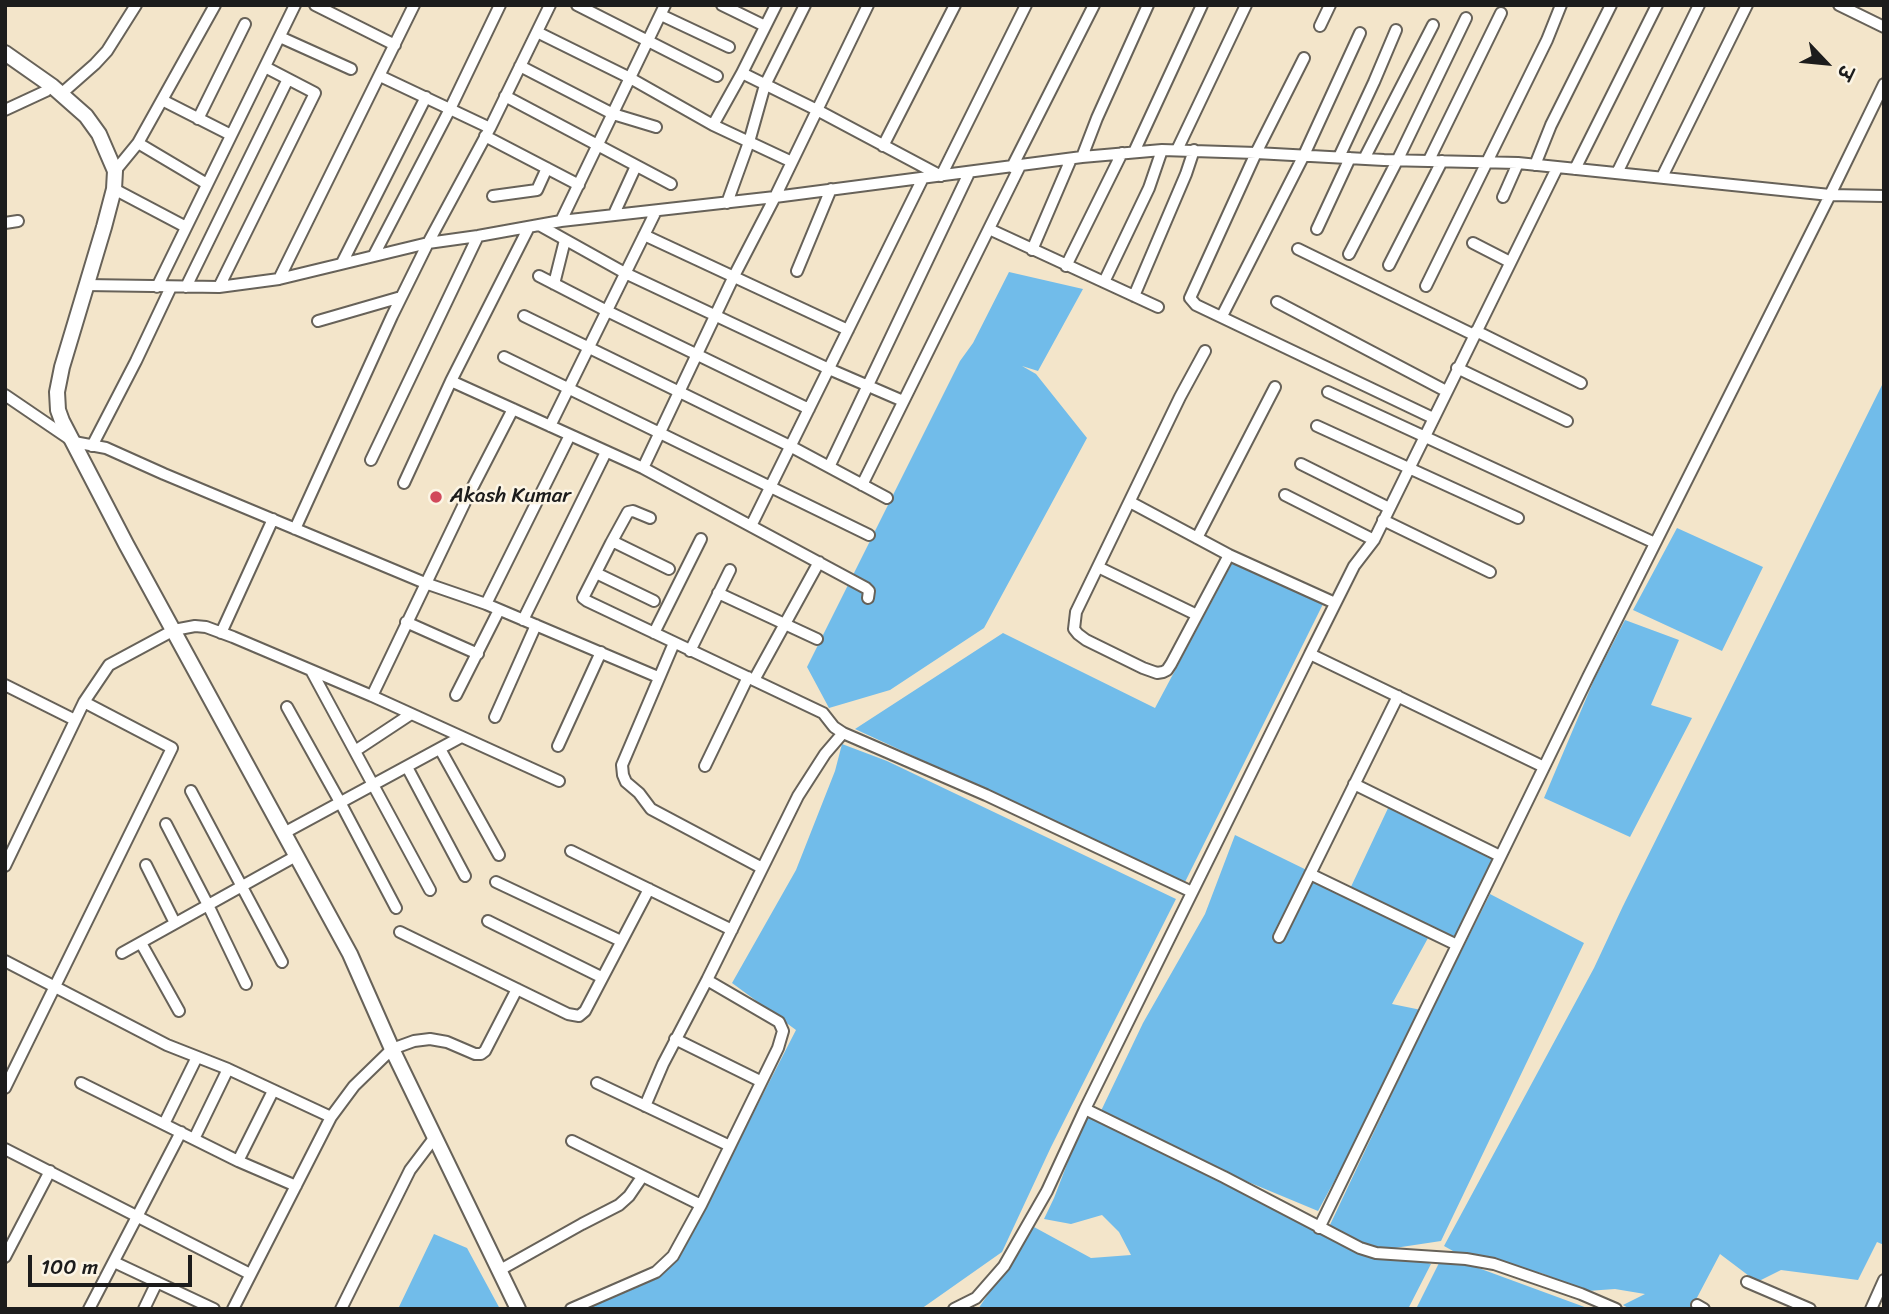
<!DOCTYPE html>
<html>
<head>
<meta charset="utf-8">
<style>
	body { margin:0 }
	#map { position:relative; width:1889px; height:1314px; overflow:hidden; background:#f3e5ca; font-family:Sriracha,"Playpen Sans Deva",sans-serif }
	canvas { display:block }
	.frame { position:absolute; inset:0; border:7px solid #1c1c1c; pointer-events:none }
	.north { position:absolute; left:1791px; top:28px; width:70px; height:70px; -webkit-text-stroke:5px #fcf5e5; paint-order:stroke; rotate:116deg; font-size:19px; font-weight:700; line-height:28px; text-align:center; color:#1c1c1c }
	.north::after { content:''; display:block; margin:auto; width:24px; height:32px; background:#1c1c1c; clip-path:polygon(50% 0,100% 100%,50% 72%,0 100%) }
	.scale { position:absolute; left:28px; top:1255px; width:164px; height:32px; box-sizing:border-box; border:4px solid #1c1c1c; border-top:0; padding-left:9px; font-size:21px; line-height:24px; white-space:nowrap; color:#1c1c1c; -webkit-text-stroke:5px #fcf5e5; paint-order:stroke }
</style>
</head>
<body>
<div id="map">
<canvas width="1889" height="1314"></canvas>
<div class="frame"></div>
<div class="north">उ</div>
<div class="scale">100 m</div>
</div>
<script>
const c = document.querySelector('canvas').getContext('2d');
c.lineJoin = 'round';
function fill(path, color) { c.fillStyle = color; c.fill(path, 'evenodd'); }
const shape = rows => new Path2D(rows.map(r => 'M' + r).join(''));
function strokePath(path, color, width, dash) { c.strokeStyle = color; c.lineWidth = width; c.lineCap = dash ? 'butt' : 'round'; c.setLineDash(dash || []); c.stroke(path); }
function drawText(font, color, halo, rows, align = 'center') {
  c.font = font + ' Sriracha,sans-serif'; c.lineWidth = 5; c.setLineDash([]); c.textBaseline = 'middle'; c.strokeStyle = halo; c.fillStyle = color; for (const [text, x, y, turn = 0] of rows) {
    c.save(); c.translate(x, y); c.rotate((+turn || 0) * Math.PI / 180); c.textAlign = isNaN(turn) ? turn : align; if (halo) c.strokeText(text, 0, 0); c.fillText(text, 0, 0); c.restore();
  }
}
fill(shape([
	[1009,272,1083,289,1038,371,1022,366,1036,374,1087,438,984,628,890,690,829,708,807,667,960,361,973,343],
	[1884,381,1884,1245,1877,1242,1858,1280,1781,1270,1757,1282,1720,1254,1691,1309,1630,1309,1623,1305,1645,1294,1615,1289,1587,1291,1541,1273,1462,1256,1444,1246,1594,968,1623,906],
	[1677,528,1763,567,1722,651,1633,610],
	[1236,556,1323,604,1185,882,855,729,1003,633,1155,708],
	[1625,620,1679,640,1651,705,1692,718,1630,837,1544,798,1594,680],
	[842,744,887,761,1176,899,1051,1147,1002,1252,921,1309,586,1309,642,1283,684,1248,796,1030,732,983,796,870,835,771],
	[1390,804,1494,860,1453,942,1349,891],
	[1235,835,1323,878,1428,938,1392,1004,1431,1012,1490,894,1584,943,1441,1241,1388,1249,1431,1264,1408,1309,978,1309,1034,1227,1091,1258,1131,1255,1119,1232,1102,1215,1071,1224,1044,1219,1054,1198,1079,1133,1089,1115,1329,1227,1425,1024,1362,1130,1318,1211,1205,1164,1100,1113,1143,1023,1205,914],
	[434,1234,467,1248,500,1309,398,1309],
	[1443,1255,1590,1309,1416,1309]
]), '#71bcea');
const minor = shape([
	[315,5,395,45],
	[577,5,717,76],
	[722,5,765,26],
	[776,5,742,73,817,110,941,176],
	[1839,5,1884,27],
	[661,15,729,47],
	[1320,26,1330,5],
	[537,32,630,78,713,125,792,162],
	[280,37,351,69],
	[1304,58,1256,153,1190,298,1196,305,1433,418],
	[520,66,613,114,656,127],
	[380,76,490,128],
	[61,94,95,64,107,51,136,5],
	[505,96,671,184],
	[162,100,231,135],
	[5,110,46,91,52,86],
	[198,119,245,24],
	[713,125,742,73],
	[485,136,579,185],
	[138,143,207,184],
	[883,146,955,5],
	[1177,150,1246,5],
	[1134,152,1202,5],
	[1082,157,1097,118,1148,5],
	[1339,157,1374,82,1396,30],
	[1364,159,1433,25],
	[1429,160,1501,13],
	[1535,165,1551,125,1611,5],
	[1012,167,1094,5],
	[1575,169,1657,5],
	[115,171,138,143,215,5],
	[1617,173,1699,5],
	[941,176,1026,5],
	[1662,177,1747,5],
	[114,189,186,227],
	[493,196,537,190,547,168],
	[1503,197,1518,163],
	[727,203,749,142,765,85,805,5],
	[614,214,636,166],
	[561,221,665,5],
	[5,223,18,221],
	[539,225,625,273,829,369,903,401],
	[989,229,1158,307],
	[1317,229,1350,158],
	[644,235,848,330],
	[1473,243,1510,262],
	[1298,249,1474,335],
	[1032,250,1071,159],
	[1349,254,1398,159,1466,18],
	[374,255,450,109,500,5],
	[342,263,426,97],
	[1389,265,1442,161],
	[1066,266,1122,153],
	[797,271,831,189],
	[539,276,607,311,809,409],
	[279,279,414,5],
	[1104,282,1149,188,1162,150],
	[554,284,565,240],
	[86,285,219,287,279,279,428,243,478,236,561,221,775,197,1082,157,1162,150,1256,153,1384,160,1518,163,1830,195,1884,196],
	[1426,286,1547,40,1561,5],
	[157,287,295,5],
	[186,287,288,79],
	[219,287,315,93,265,67],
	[1134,296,1186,174,1194,150],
	[1277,302,1446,391],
	[524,316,790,446,887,498],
	[1222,316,1304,155,1360,33],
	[318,321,401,297],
	[1476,331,1581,383],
	[1205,351,1180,397,1076,612,1074,629,1078,634,1086,640,1143,668,1157,673,1163,672,1167,670,1171,664,1229,555],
	[504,357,869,535],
	[1457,368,1567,421],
	[451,381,643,468,866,588,869,591,868,598],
	[1328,392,1655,543],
	[5,395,74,442,106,448,164,474,425,583,486,604,658,677],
	[550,426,656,211],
	[1317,426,1518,518],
	[92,446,136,361,171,287],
	[371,460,478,236],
	[1301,464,1389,508],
	[829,467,969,173],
	[643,468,734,276,775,197,868,5],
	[404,483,451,381,529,227],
	[862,485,1020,166],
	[1285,495,1374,540],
	[1130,502,1229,555,1335,603],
	[1383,520,1490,572],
	[751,526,923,178],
	[295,529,392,316,428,243,490,128,550,5],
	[1197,538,1275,387],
	[611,543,628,512,633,511,650,518],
	[1098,567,1197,615],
	[669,569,616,543,611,543,583,598,587,601,823,713,834,727,843,733,986,795,1192,892],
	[596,573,654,601],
	[718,593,817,639],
	[486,604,570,435],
	[523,620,606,452],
	[406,622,478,654],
	[221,633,273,519],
	[654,633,701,539],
	[674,643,622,765,623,775,626,782,639,793,651,809,762,868],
	[690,651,730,570],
	[1310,654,1354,566,1374,540,1557,168],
	[312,672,430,890],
	[754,680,819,562],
	[5,685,75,720],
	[456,695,499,610],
	[372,696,465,502,513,409],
	[287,707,340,802,396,908],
	[495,717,536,625],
	[558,746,601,652],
	[440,749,499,855],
	[355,751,411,714],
	[705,766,748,677],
	[407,767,465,876],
	[1354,784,1500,856],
	[191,791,282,962],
	[166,824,208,905,246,984],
	[284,833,461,737],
	[571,851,732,930],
	[146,865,175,923],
	[5,866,84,702,109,665,174,630,195,626,206,627,233,637,372,696,559,781],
	[1310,874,1457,945],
	[496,882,621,941],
	[488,921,601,977],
	[400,932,568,1014,579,1016,585,1011,649,889],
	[1279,937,1398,696],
	[141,943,179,1011],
	[122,953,296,856],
	[5,961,167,1045,228,1069,331,1117],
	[675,1039,760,1081],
	[81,1083,238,1161,296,1186],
	[597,1083,730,1146],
	[5,1088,172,748,84,702],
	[645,1106,663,1064,707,980,798,796,825,754,843,733],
	[1085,1109,1224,1177,1360,1248,1376,1253,1466,1259,1494,1264,1581,1294,1616,1309],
	[164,1124,197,1057],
	[194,1139,228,1069],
	[572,1141,701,1205],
	[5,1149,250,1274],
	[238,1161,273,1091],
	[1319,1228,1588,677,1830,195,1884,84],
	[5,1257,50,1171],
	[114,1262,214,1309],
	[500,1270,582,1224,619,1205,629,1196,642,1177],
	[1747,1282,1810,1309],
	[1697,1305,1704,1309],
	[89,1309,181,1132],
	[144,1309,157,1282],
	[233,1309,331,1117,354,1086,392,1049,414,1041,430,1039,447,1042,475,1054,481,1054,485,1051,517,989],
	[341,1309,410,1170,435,1137],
	[571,1309,656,1272,673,1256,701,1205,778,1048,783,1031,779,1022,707,980],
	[954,1309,976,1298,1004,1266,1047,1191,1085,1109,1310,654,1544,767],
	[1871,1309,1884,1280]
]);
const tertiary = shape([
	[5,53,52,86,86,116,99,134,115,171,114,189,104,227,62,367,57,392,58,410,62,421,126,544,350,954,392,1049,518,1309]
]);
strokePath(minor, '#676259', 14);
strokePath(tertiary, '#676259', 18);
strokePath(minor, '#fff', 10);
strokePath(tertiary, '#fff', 14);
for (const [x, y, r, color] of [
	[436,497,7,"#d1495b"]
]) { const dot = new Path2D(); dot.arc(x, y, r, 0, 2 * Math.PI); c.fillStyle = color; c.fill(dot); strokePath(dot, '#fcf5e5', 2.5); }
drawText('21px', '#1c1c1c', '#fcf5e5', [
	["Akash Kumar",450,497]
], 'left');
</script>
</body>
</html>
